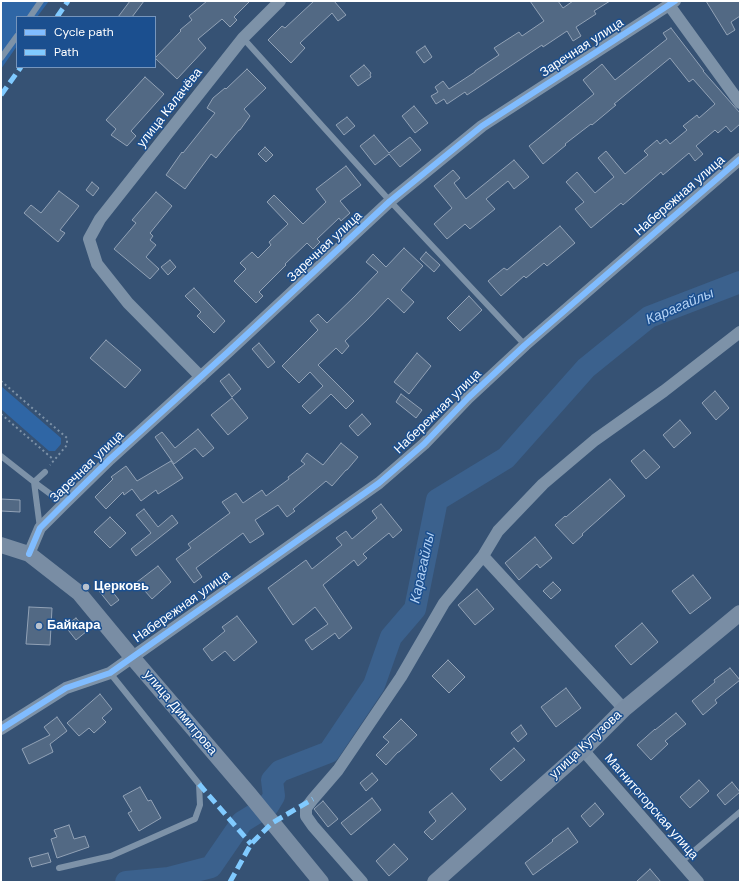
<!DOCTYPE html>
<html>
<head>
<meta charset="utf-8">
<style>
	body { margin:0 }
	#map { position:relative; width:741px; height:883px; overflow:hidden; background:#365274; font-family:"DM Sans",sans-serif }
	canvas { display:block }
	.frame { position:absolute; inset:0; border:2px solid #fff; pointer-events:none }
	.legend { position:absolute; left:16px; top:16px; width:140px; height:52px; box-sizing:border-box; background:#1b4f8f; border:1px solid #7695bc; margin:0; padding:5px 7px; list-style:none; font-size:12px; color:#fff }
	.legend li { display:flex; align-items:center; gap:8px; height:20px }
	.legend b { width:20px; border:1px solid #7695bc }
</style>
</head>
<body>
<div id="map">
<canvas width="741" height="883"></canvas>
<div class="frame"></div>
<ul class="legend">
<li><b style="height:5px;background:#80bcff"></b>Cycle path</li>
<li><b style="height:5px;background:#80caff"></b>Path</li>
</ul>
</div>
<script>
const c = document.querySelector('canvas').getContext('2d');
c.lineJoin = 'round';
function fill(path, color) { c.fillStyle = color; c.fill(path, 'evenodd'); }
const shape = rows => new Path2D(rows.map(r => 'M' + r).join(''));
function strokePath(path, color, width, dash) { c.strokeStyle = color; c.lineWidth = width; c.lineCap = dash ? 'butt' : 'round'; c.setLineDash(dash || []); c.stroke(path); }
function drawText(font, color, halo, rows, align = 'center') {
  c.font = font + ' "DM Sans",sans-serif'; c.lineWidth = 3; c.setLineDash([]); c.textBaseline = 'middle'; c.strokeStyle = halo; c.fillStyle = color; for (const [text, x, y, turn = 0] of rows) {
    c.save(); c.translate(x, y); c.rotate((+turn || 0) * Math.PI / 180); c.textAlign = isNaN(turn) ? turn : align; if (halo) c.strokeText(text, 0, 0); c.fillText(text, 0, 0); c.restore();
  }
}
fill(shape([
	[1,1,49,1,37,17,17,17,17,46,1,69],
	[1,386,61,438,61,444,55,451,49,451,1,409]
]), '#2f66a5');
strokePath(shape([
	[126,882,169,878,211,867,242,822,268,806,274,796,272,780,280,771,329,752,374,685,391,637,415,609,437,500,506,458,586,368,649,317,740,282]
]), '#3b618d', 22);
const building = shape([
	[130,1,144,1,132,17,118,17,130,1],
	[207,1,250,1,234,17,237,20,230,27,222,19,198,39,206,48,177,79,155,58,181,31,180,30,192,20,189,16,207,1],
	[314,1,334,1,346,15,338,21,332,13,300,43,305,48,291,63,268,40,282,26,285,28,314,1],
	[530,1,558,1,563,8,573,1,610,1,594,11,596,14,576,27,581,36,573,41,567,31,543,47,542,45,467,95,465,92,447,104,444,99,436,104,431,96,438,92,435,87,443,81,449,89,475,72,475,71,499,55,494,48,519,32,522,36,544,21,530,1],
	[706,1,740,1,740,16,731,22,735,30,727,35,706,1],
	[671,28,704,71,703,71,740,113,740,124,731,132,726,126,718,133,715,130,696,146,703,154,695,161,689,153,663,175,661,172,623,205,621,203,591,228,575,209,584,202,566,182,577,172,595,193,614,177,598,158,606,151,625,174,648,155,644,151,657,140,660,144,666,139,670,144,687,130,683,126,697,115,699,118,715,104,693,79,689,82,670,58,614,104,616,105,592,125,591,124,565,144,566,145,543,164,529,146,594,94,583,80,602,64,615,80,667,39,663,33,671,28],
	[425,46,432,57,424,63,416,52,425,46],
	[364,65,371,73,370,75,371,77,358,86,350,76,364,65],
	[247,69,266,88,244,109,250,116,240,130,239,130,216,158,211,154,185,189,166,175,182,152,183,153,215,113,207,108,213,98,225,88,226,89,247,69],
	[145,77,164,94,131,131,136,136,127,146,111,135,116,129,106,120,145,77],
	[414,106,428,123,415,133,402,116,414,106],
	[347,117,355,126,344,135,336,125,347,117],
	[374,135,389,153,410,137,421,150,400,167,389,154,375,165,360,146,374,135],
	[265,147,273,155,266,162,258,154,265,147],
	[514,160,529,177,514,189,508,181,486,199,495,209,470,229,465,224,447,239,434,224,452,208,434,186,453,170,460,178,454,183,466,199,514,160],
	[346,166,361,185,340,201,350,213,341,221,339,218,317,239,320,242,313,249,307,243,285,264,286,265,259,292,263,296,256,303,234,281,246,269,240,263,252,252,258,258,271,245,269,242,288,224,267,202,274,195,303,224,326,202,316,189,346,166],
	[92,182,99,188,93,196,86,190,92,182],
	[59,191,79,206,60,230,65,233,58,242,24,213,31,205,41,213,59,191],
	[156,192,172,206,150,233,153,236,150,240,156,245,146,257,159,269,150,279,114,249,136,223,132,220,156,192],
	[560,226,575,243,547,266,544,263,526,278,524,276,501,296,488,281,504,268,507,270,560,226],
	[404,248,423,266,401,290,414,302,404,313,388,298,368,319,345,341,349,346,342,354,336,348,318,365,354,401,346,409,331,394,310,414,302,406,323,386,310,372,299,383,282,366,318,330,310,321,318,314,327,323,355,296,378,272,366,262,373,254,386,267,404,248],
	[426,252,440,265,434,272,420,259,426,252],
	[170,260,176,267,168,275,161,267,170,260],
	[194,288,225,321,214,333,197,316,201,312,185,296,194,288],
	[469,296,482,310,460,331,447,318,469,296],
	[106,340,141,370,125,388,90,358,106,340],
	[259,343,275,362,268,368,252,349,259,343],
	[417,353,431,366,409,394,394,382,417,353],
	[229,374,241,389,232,397,220,381,229,374],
	[715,391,729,408,716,420,702,403,715,391],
	[401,394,422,410,416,418,396,402,401,394],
	[232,398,248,418,228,435,211,415,232,398],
	[362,414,371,424,358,436,349,426,362,414],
	[680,420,691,433,674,448,663,435,680,420],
	[198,429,214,448,203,457,195,448,174,464,155,437,162,432,175,448,198,429],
	[341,443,358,457,347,470,346,470,332,486,326,481,293,509,295,511,287,517,278,505,255,520,264,534,250,543,243,533,196,568,202,577,194,583,176,559,191,548,188,544,230,513,222,502,236,493,243,503,262,490,266,496,289,479,288,477,305,464,301,461,307,453,323,465,341,443],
	[644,450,660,467,646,479,631,461,644,450],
	[171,461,183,478,158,494,156,490,141,501,132,489,124,495,123,492,106,509,95,497,113,479,111,477,126,466,137,481,171,461],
	[610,479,625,496,582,534,583,535,573,544,555,525,565,516,566,517,610,479],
	[1,499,20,500,20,512,1,511,1,499],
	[381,504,402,530,393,538,389,533,363,554,367,558,358,566,354,560,323,585,352,628,339,639,335,633,312,650,305,640,328,624,315,607,293,625,268,588,306,560,312,569,342,545,336,538,346,531,352,539,377,518,372,511,381,504],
	[144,509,158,527,172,515,178,523,136,556,131,549,151,533,136,515,144,509],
	[110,517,126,533,110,548,94,532,110,517],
	[535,537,552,558,540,568,537,564,519,580,505,563,535,537],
	[158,566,171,582,152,599,137,582,158,566],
	[693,575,711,598,690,614,672,591,693,575],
	[553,582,561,590,551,599,543,591,553,582],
	[107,585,119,600,111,606,99,591,107,585],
	[477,589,494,609,475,625,458,605,477,589],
	[29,607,52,608,50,645,26,644,29,607],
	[237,616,257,642,234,661,225,651,212,661,203,649,225,631,222,627,237,616],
	[76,618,87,631,76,640,65,626,76,618],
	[642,623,658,642,631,665,615,646,642,623],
	[448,660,465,677,449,693,432,676,448,660],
	[730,668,740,680,715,700,717,703,703,715,692,701,715,682,714,680,730,668],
	[566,688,581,708,556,727,541,707,566,688],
	[100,694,112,709,102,718,106,722,94,733,89,728,79,736,67,723,100,694],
	[676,713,686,724,665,741,668,744,651,760,637,745,655,729,655,730,676,713],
	[57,717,67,731,50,744,53,752,29,764,22,749,50,735,44,727,57,717],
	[401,719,417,735,399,752,398,752,386,765,376,755,389,742,383,737,401,719],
	[521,725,527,734,518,742,511,733,521,725],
	[514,748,525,760,501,781,490,769,514,748],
	[372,773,378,780,366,791,360,783,372,773],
	[699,780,709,791,690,808,680,797,699,780],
	[732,782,740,792,725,805,717,795,732,782],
	[140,787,148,801,151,800,161,818,139,831,128,813,132,811,123,796,140,787],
	[452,793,466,809,432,840,424,832,436,821,429,812,452,793],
	[372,798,381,810,351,835,341,823,372,798],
	[323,801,338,819,328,827,314,809,323,801],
	[595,803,604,814,590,827,581,816,595,803],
	[69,825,74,839,85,836,89,847,57,858,51,839,57,837,54,830,69,825],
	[568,828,578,842,533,875,525,863,553,841,552,840,568,828],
	[394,844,408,859,389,876,376,861,394,844],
	[48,853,51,862,32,867,29,858,48,853],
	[650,869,661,882,636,882,650,869]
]);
fill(building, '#526984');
strokePath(building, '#92a2b6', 1);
strokePath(shape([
	[1,381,67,438,67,445,50,465],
	[1,414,54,460]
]), '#7d92a8', 2, [2, 3]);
strokePath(shape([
	[30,17,41,1],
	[243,38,390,201,525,345],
	[1,58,17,36],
	[1,456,34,482,64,504],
	[40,528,34,482,45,472],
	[681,862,740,812],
	[59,868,111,856,195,819,200,805,199,784,110,673]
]), '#7d92a8', 6);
strokePath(shape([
	[669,5,740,103],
	[201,377,128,303,97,264,89,239,100,219,243,38,280,1],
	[29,554,40,528,64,504,110,459,229,351,390,201,482,126,675,1],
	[483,556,624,709],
	[1,729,66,688,110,673,379,483,424,444,468,398,525,345,740,159],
	[583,750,698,882],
	[362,882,313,826,306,816,306,808,313,799,338,770,401,677,444,603,483,556,498,531,543,484,595,440,664,391,740,332]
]), '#7d92a8', 12);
strokePath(shape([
	[1,545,29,554,79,593,132,657,249,794,321,882],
	[435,882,583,750,624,709,740,613]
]), '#798da4', 16);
strokePath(shape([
	[57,17,68,1],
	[1,95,21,67],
	[199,784,251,844],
	[230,882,251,844,272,823,313,799]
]), '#80caff', 5, [10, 5]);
strokePath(shape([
	[29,554,40,528,64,504,110,459,229,351,390,201,482,126,675,1],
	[1,729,66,688,110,673,379,483,424,444,468,398,525,345,740,159]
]), '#80bcff', 6);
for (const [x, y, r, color] of [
	[86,587,4,"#b9c2ce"],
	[39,626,4,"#b9c2ce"]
]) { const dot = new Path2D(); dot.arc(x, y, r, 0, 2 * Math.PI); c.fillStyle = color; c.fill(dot); strokePath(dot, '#1b4f8f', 1.5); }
drawText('13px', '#fff', '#1b4f8f', [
	["Заречная улица",582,48,-33],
	["улица Калачёва",170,108,-52],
	["Набережная улица",680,196,-41],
	["Заречная улица",325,247,-43],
	["Набережная улица",438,412,-44],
	["Заречная улица",87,467,-44],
	["Набережная улица",182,607,-35],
	["улица Димитрова",180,713,50],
	["улица Кутузова",586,745,-43],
	["Магнитогорская улица",651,807,49]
]);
drawText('bold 13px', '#fff', '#1b4f8f', [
	["Церковь",94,587],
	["Байкара",47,626]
], 'left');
drawText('italic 14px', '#b5d3f5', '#1b4f8f', [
	["Карагайлы",680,307,-23],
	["Карагайлы",423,568,-78]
]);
</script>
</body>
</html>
